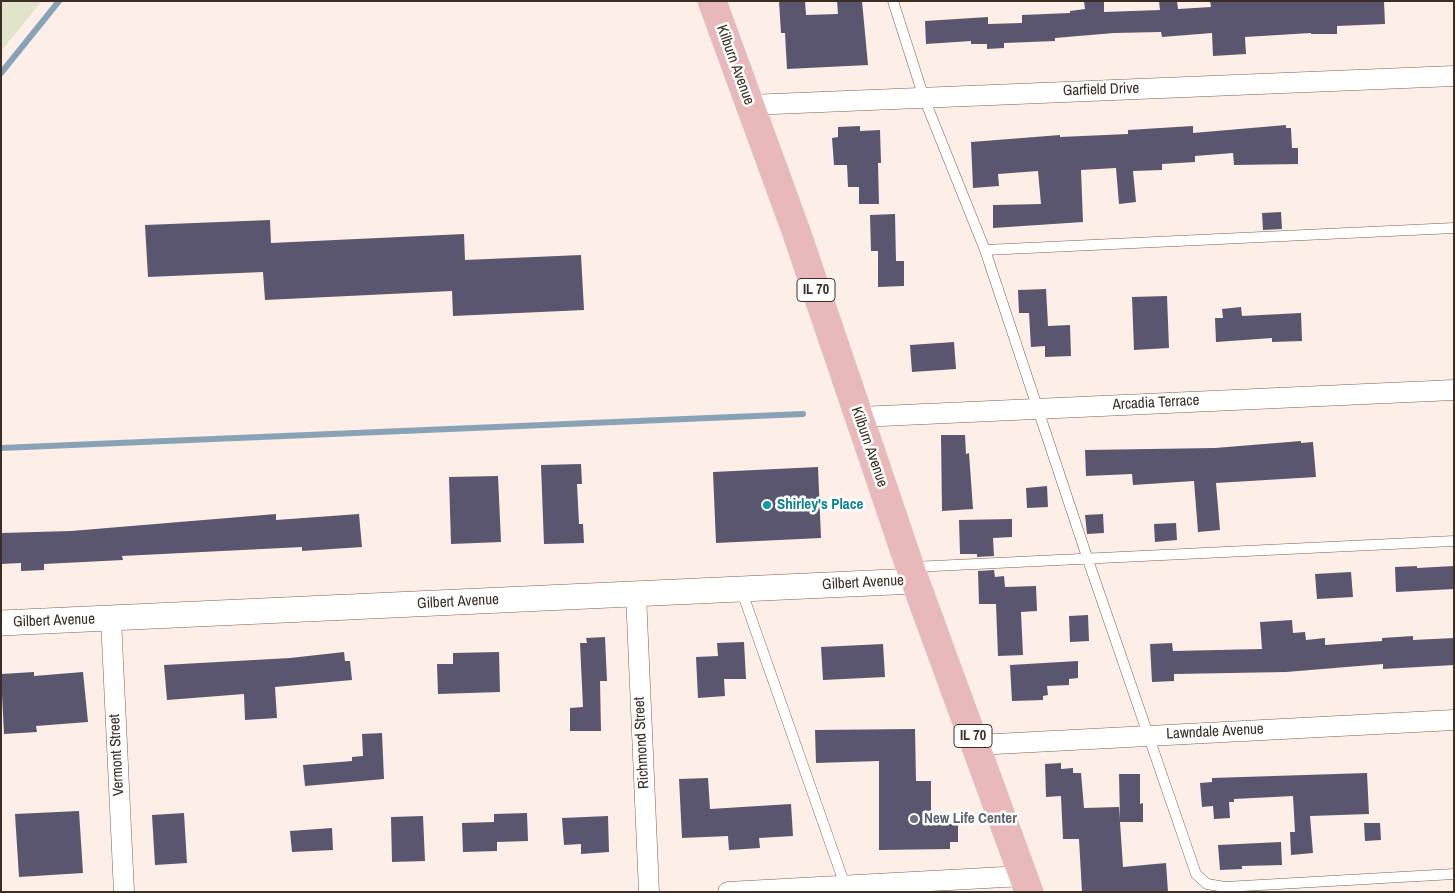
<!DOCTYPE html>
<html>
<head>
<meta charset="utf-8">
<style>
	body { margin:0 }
	#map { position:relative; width:1455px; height:893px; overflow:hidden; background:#fdefe7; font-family:"Archivo Narrow",sans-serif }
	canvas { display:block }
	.frame { position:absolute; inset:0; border:2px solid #3a2e25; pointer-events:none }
</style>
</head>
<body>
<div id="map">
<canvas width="1455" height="893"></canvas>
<div class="frame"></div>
</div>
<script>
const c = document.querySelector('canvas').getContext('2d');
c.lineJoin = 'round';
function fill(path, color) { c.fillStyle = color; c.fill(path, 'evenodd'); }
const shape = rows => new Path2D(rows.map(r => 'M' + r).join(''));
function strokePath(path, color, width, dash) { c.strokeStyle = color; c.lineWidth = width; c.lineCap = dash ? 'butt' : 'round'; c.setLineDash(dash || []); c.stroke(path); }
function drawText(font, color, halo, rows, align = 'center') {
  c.font = font + ' "Archivo Narrow",sans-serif'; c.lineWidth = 5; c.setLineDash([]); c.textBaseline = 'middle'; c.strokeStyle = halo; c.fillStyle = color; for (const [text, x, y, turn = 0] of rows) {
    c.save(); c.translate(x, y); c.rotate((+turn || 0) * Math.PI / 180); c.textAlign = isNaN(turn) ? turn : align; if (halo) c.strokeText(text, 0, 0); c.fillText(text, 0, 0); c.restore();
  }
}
fill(shape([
	[1,1,42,1,1,51]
]), '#e1e3cb');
strokePath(shape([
	[1,73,59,1],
	[1,448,803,414]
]), '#88a3b7', 6);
fill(shape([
	[779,1,805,1,806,15,838,14,837,1,862,1,868,65,787,69,785,33,781,33],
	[1084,1,1104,1,1104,12,1160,10,1159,1,1177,1,1178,9,1211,7,1210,1,1384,1,1385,24,1337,26,1337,34,1311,34,1311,33,1245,37,1246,54,1213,56,1212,33,1162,37,1161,32,1114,33,1055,38,1055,41,1004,43,1004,48,987,49,987,44,971,44,971,41,926,44,925,21,988,17,988,24,1022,23,1022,15,1070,13,1070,11,1085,9],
	[1286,125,1286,128,1291,128,1292,148,1298,148,1298,164,1234,165,1233,153,1195,156,1195,162,1162,164,1162,170,1133,171,1136,202,1119,204,1116,168,1081,170,1083,222,993,228,993,205,1041,204,1038,171,998,174,999,186,973,188,971,142,1060,135,1060,137,1128,134,1128,130,1160,128,1193,126,1193,133],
	[860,126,860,131,880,130,881,163,878,163,879,204,859,204,859,187,848,187,847,165,834,165,832,138,838,137,838,127],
	[1281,212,1282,229,1263,230,1262,213],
	[895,214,896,261,904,261,904,286,878,287,878,251,871,251,870,215],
	[270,220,271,243,464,234,465,260,581,255,584,310,453,316,452,291,265,300,263,272,148,277,145,225],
	[1046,289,1048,326,1070,325,1071,356,1045,357,1045,346,1031,347,1029,313,1019,313,1018,290],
	[1167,296,1169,348,1134,350,1132,297],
	[1241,307,1242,316,1301,313,1302,341,1272,342,1272,338,1216,342,1215,318,1223,318,1222,309],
	[954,342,956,369,912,372,910,345],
	[941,435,965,435,966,454,969,453,973,509,942,511],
	[1301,441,1301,443,1313,442,1316,477,1216,483,1220,530,1198,532,1194,481,1133,485,1132,474,1086,476,1085,450,1215,448],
	[581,464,582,484,577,484,579,524,583,524,584,543,544,544,541,465],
	[818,467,821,538,716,543,713,472],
	[498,476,501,542,451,544,449,477],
	[1047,486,1048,507,1027,508,1026,488],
	[276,514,276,520,359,514,362,547,302,551,302,547,122,556,123,560,44,564,44,570,21,571,21,563,1,564,1,533,71,531],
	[1103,514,1104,533,1087,534,1085,515],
	[1012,519,1012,537,993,538,994,556,977,557,977,554,960,554,959,520],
	[1176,523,1177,540,1155,542,1154,524],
	[1417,566,1417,568,1454,566,1454,589,1396,592,1395,567],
	[994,570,995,577,1004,576,1005,587,1036,586,1037,611,1021,612,1023,655,998,656,996,604,979,604,978,571],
	[1351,572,1353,597,1317,599,1315,574],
	[1088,615,1089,641,1070,642,1069,616],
	[1292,620,1293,633,1305,632,1306,640,1325,638,1325,645,1382,641,1382,638,1413,636,1413,640,1454,638,1454,665,1383,669,1383,664,1286,672,1174,674,1174,681,1152,682,1150,644,1172,643,1173,651,1262,649,1260,622],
	[605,637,607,681,600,681,601,731,570,731,570,708,583,707,580,643,587,643,586,638],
	[744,642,746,679,724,679,725,696,698,698,696,657,718,656,717,643],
	[883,644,885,677,823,680,821,647],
	[344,652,345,661,350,661,352,680,275,687,277,718,245,720,244,694,167,700,164,665,290,658],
	[499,652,500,692,438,694,437,664,453,664,453,653],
	[1078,661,1078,678,1069,679,1069,685,1047,686,1048,695,1043,696,1043,700,1012,701,1010,665],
	[34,672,34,676,83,672,88,722,36,726,37,732,4,734,1,674],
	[915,729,916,781,931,781,931,814,950,814,950,824,958,824,958,842,950,842,950,849,879,850,879,761,816,763,815,730],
	[382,733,384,779,305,786,303,765,352,761,352,757,363,756,362,734],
	[1061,763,1061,769,1073,768,1073,773,1081,773,1084,808,1119,807,1120,820,1119,774,1140,774,1140,804,1143,803,1143,822,1120,822,1123,867,1166,863,1168,892,1082,892,1079,839,1063,839,1061,796,1046,797,1045,764],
	[1367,773,1369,814,1310,816,1313,853,1291,855,1290,832,1295,832,1293,796,1234,799,1234,802,1229,802,1230,818,1214,819,1213,806,1202,807,1200,783,1212,782,1212,778],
	[708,778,710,809,791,804,793,836,759,838,760,848,729,850,728,836,682,838,679,779],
	[79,811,83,873,19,877,15,814],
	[184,813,187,863,155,865,152,815],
	[527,813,528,841,497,842,497,851,463,852,462,823,494,822,494,814],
	[423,816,425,861,392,862,391,817],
	[608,816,609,852,581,854,581,844,564,845,562,818],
	[1364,823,1380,823,1381,840,1365,841],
	[332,828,333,850,292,852,290,831],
	[1281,842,1282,865,1242,866,1242,869,1220,870,1218,845]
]), '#5a566f');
const service = shape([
	[893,1,924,98,985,250,1087,557,1196,874,1207,884,1225,887,1454,874],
	[985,250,1454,228],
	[913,567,1454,541],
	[741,589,846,888]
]);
const minor = shape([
	[749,105,1454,76],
	[859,417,1454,390],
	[636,594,649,892],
	[111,619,124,892],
	[976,745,1454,720],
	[728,892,1023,876]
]);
const tertiary = shape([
	[1,623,915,581]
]);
const primary = shape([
	[712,1,796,231,910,567,1029,892]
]);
strokePath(service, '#7d614e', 11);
strokePath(minor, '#7d614e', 21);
strokePath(tertiary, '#7d614e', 26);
strokePath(primary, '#d4d1cf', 29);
strokePath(service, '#fff', 10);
strokePath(minor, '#fff', 20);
strokePath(tertiary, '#fff', 25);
strokePath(primary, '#e9b8ba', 28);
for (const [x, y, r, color] of [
	[767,505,5,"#0f9aa8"],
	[914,819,5,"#6b7280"]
]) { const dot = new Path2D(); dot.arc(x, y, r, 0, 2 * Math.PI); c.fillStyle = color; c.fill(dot); strokePath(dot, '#fff', 2); }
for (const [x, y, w] of [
	[816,290,38],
	[973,736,38]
]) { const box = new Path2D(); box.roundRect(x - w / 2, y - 11.5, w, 23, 4); c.fillStyle = '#fff'; c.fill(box); strokePath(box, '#3a2e25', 1); }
drawText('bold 14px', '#3a2e25', null, [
	["IL 70",816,290],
	["IL 70",973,736]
]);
drawText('15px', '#3a2e25', '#fff', [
	["Kilburn Avenue",735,65,70],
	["Garfield Drive",1101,90,-2],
	["Arcadia Terrace",1156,403,-3],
	["Kilburn Avenue",869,447,71],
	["Gilbert Avenue",863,583,-3],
	["Gilbert Avenue",458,602,-3],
	["Gilbert Avenue",54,621,-2],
	["Lawndale Avenue",1215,732,-3],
	["Richmond Street",642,743,-93],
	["Vermont Street",117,755,-93]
]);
drawText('bold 15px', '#0d838f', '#fff', [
	["Shirley's Place",777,505]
], 'left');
drawText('bold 15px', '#5b616d', '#fff', [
	["New Life Center",924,819]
], 'left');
</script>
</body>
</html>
